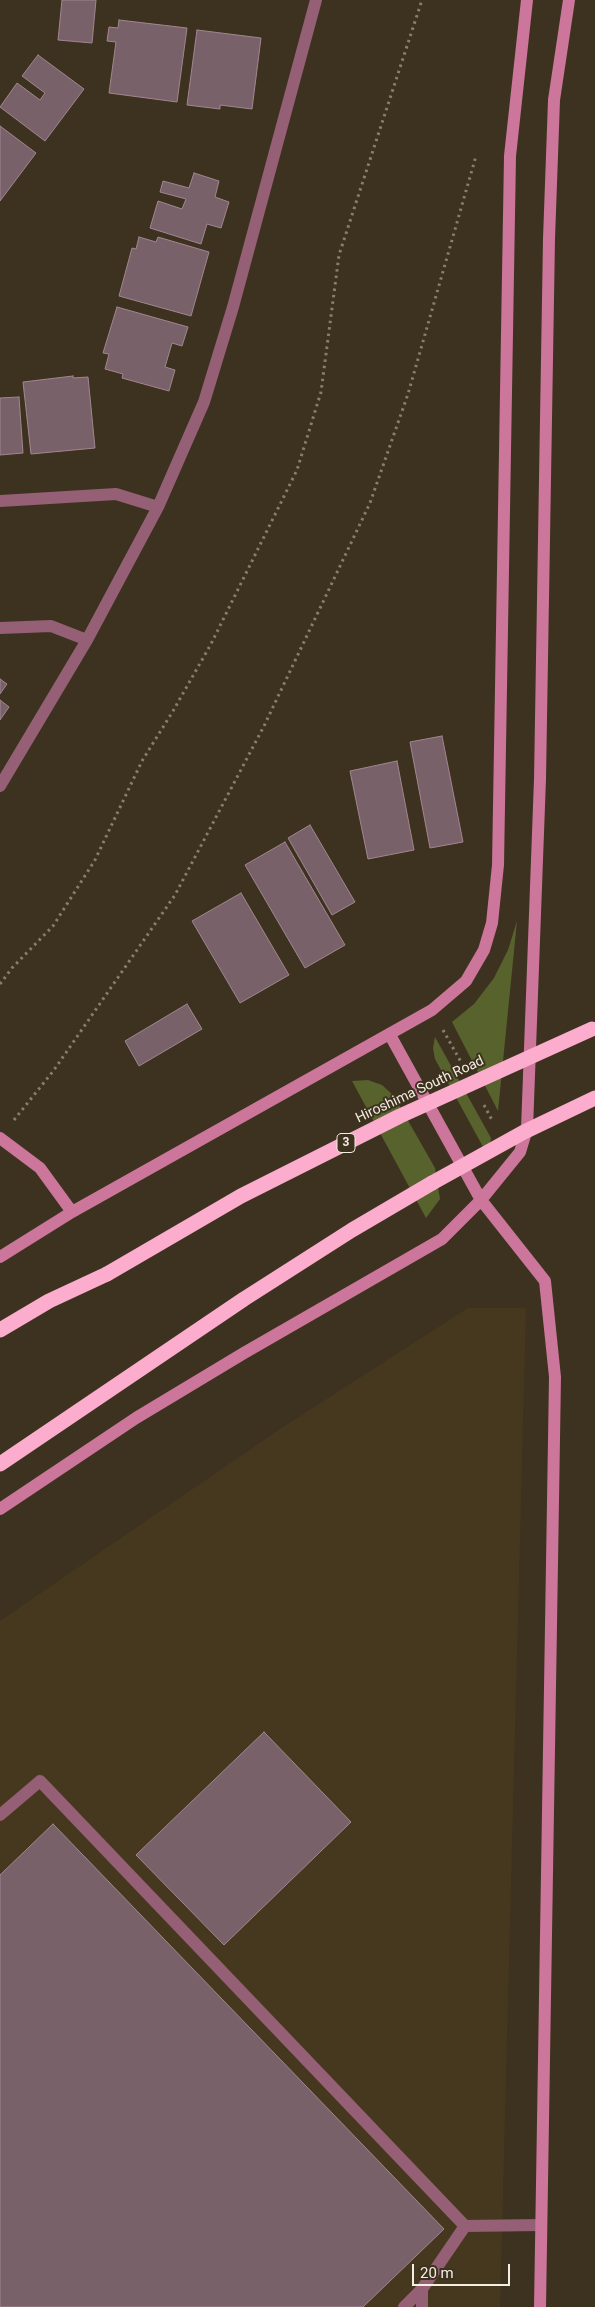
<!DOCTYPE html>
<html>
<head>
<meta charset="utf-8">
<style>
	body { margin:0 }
	#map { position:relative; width:595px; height:2307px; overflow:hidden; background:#3d321f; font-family:Roboto,sans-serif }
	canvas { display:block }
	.scale { position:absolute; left:412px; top:2264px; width:98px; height:22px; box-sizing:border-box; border:2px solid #f4ede1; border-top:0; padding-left:6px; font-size:15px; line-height:18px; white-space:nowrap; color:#f4ede1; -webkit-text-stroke:4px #3d321f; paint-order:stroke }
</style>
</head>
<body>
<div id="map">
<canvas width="595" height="2307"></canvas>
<div class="scale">20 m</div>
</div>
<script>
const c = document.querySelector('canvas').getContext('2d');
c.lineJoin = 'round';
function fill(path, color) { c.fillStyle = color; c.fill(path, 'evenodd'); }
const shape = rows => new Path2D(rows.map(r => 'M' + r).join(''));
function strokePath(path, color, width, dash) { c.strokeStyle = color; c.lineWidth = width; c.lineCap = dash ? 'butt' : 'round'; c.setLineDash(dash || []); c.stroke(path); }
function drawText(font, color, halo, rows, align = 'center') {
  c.font = font + ' Roboto,sans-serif'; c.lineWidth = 4; c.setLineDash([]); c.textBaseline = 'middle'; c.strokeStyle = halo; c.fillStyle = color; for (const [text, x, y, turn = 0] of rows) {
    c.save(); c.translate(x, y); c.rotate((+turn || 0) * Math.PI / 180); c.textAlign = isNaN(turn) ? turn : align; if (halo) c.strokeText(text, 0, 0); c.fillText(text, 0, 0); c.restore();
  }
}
fill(shape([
	[468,1308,526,1308,500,2307,0,2307,0,1621,280,1429]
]), '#46381e');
fill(shape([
	[517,921,498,1111,452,1022,474,1004,494,978,508,950],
	[435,1037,491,1138,488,1156,435,1059,433,1048],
	[368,1080,382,1085,394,1096,435,1168,440,1199,426,1218,352,1081]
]), '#58622d');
const building = shape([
	[62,0,96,0,92,43,58,40,62,0],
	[119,20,187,28,177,102,109,93,116,42,107,41,109,27,118,28,119,20],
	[197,30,261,38,252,109,220,105,220,109,187,105,197,30],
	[38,55,84,89,45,141,0,107,17,83,40,100,45,93,22,76,38,55],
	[0,126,36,153,0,201,0,126],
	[194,173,219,181,215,197,229,202,221,228,207,224,201,244,150,228,158,201,182,209,186,199,160,192,163,181,189,188,194,173],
	[139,237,156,242,158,237,209,252,191,316,119,296,132,248,136,249,139,237],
	[117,307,188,327,182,346,172,343,165,367,175,370,169,391,122,378,123,374,105,369,109,354,103,353,117,307],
	[73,376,73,378,88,377,95,448,31,454,23,382,73,376],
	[19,397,23,453,0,455,0,398,19,397],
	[0,679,7,684,0,694,0,679],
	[0,700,9,707,0,720,0,700],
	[442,736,463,842,430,848,410,742,442,736],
	[397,761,414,850,368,859,350,771,397,761],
	[310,825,355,902,332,915,288,838,310,825],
	[285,842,345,945,305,968,245,865,285,842],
	[241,893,289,975,240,1003,192,921,241,893],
	[187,1004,202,1029,139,1066,125,1041,187,1004],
	[264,1732,351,1822,224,1945,136,1855,264,1732],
	[53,1824,444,2229,363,2307,0,2307,0,1875,53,1824]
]);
fill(building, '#79616a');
strokePath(building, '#a18690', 1);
strokePath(shape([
	[0,984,12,968,53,926,95,860,142,761,173,711,211,644,297,470,321,392,339,255,422,0],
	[443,1030,461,1062],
	[484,1105,493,1122],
	[14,1120,54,1070,175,895,264,726,370,503,408,394,476,156]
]), '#877e6e', 3, [2.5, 4]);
strokePath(shape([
	[0,1815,40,1781,465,2226,422,2289,404,2307],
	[465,2226,541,2225],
	[422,2307,422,2289]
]), '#955f76', 12);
strokePath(shape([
	[0,501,116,494,158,507],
	[0,628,51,626,87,640],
	[0,786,87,640,158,507,204,402,233,307,316,0]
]), '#955f76', 12);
strokePath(shape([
	[390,1035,481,1200,545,1281,555,1377,540,2307],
	[0,1138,40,1168,72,1212],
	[0,1257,72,1212,432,1010,466,981,484,950,492,923,498,865,510,156,527,0],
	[0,1509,136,1418,244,1353,442,1239,481,1200,520,1152,527,1129,540,779,549,239,554,100,569,0]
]), '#cb769a', 12);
strokePath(shape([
	[0,1330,49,1301,107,1274],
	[0,1464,244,1299,352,1230,432,1183]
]), '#fcaccc', 15);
strokePath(shape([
	[432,1183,524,1132,595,1098],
	[107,1274,241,1196,400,1116,592,1029]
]), '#fcaccc', 15);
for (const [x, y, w] of [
	[346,1143,18]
]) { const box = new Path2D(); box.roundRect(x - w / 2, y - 9.5, w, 19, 4); c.fillStyle = '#3d321f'; c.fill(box); strokePath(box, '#f4ede1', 1); }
drawText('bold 12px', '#f4ede1', null, [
	["3",346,1143]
]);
drawText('14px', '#f4ede1', '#3d321f', [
	["Hiroshima South Road",420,1090,-25]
]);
</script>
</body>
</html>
